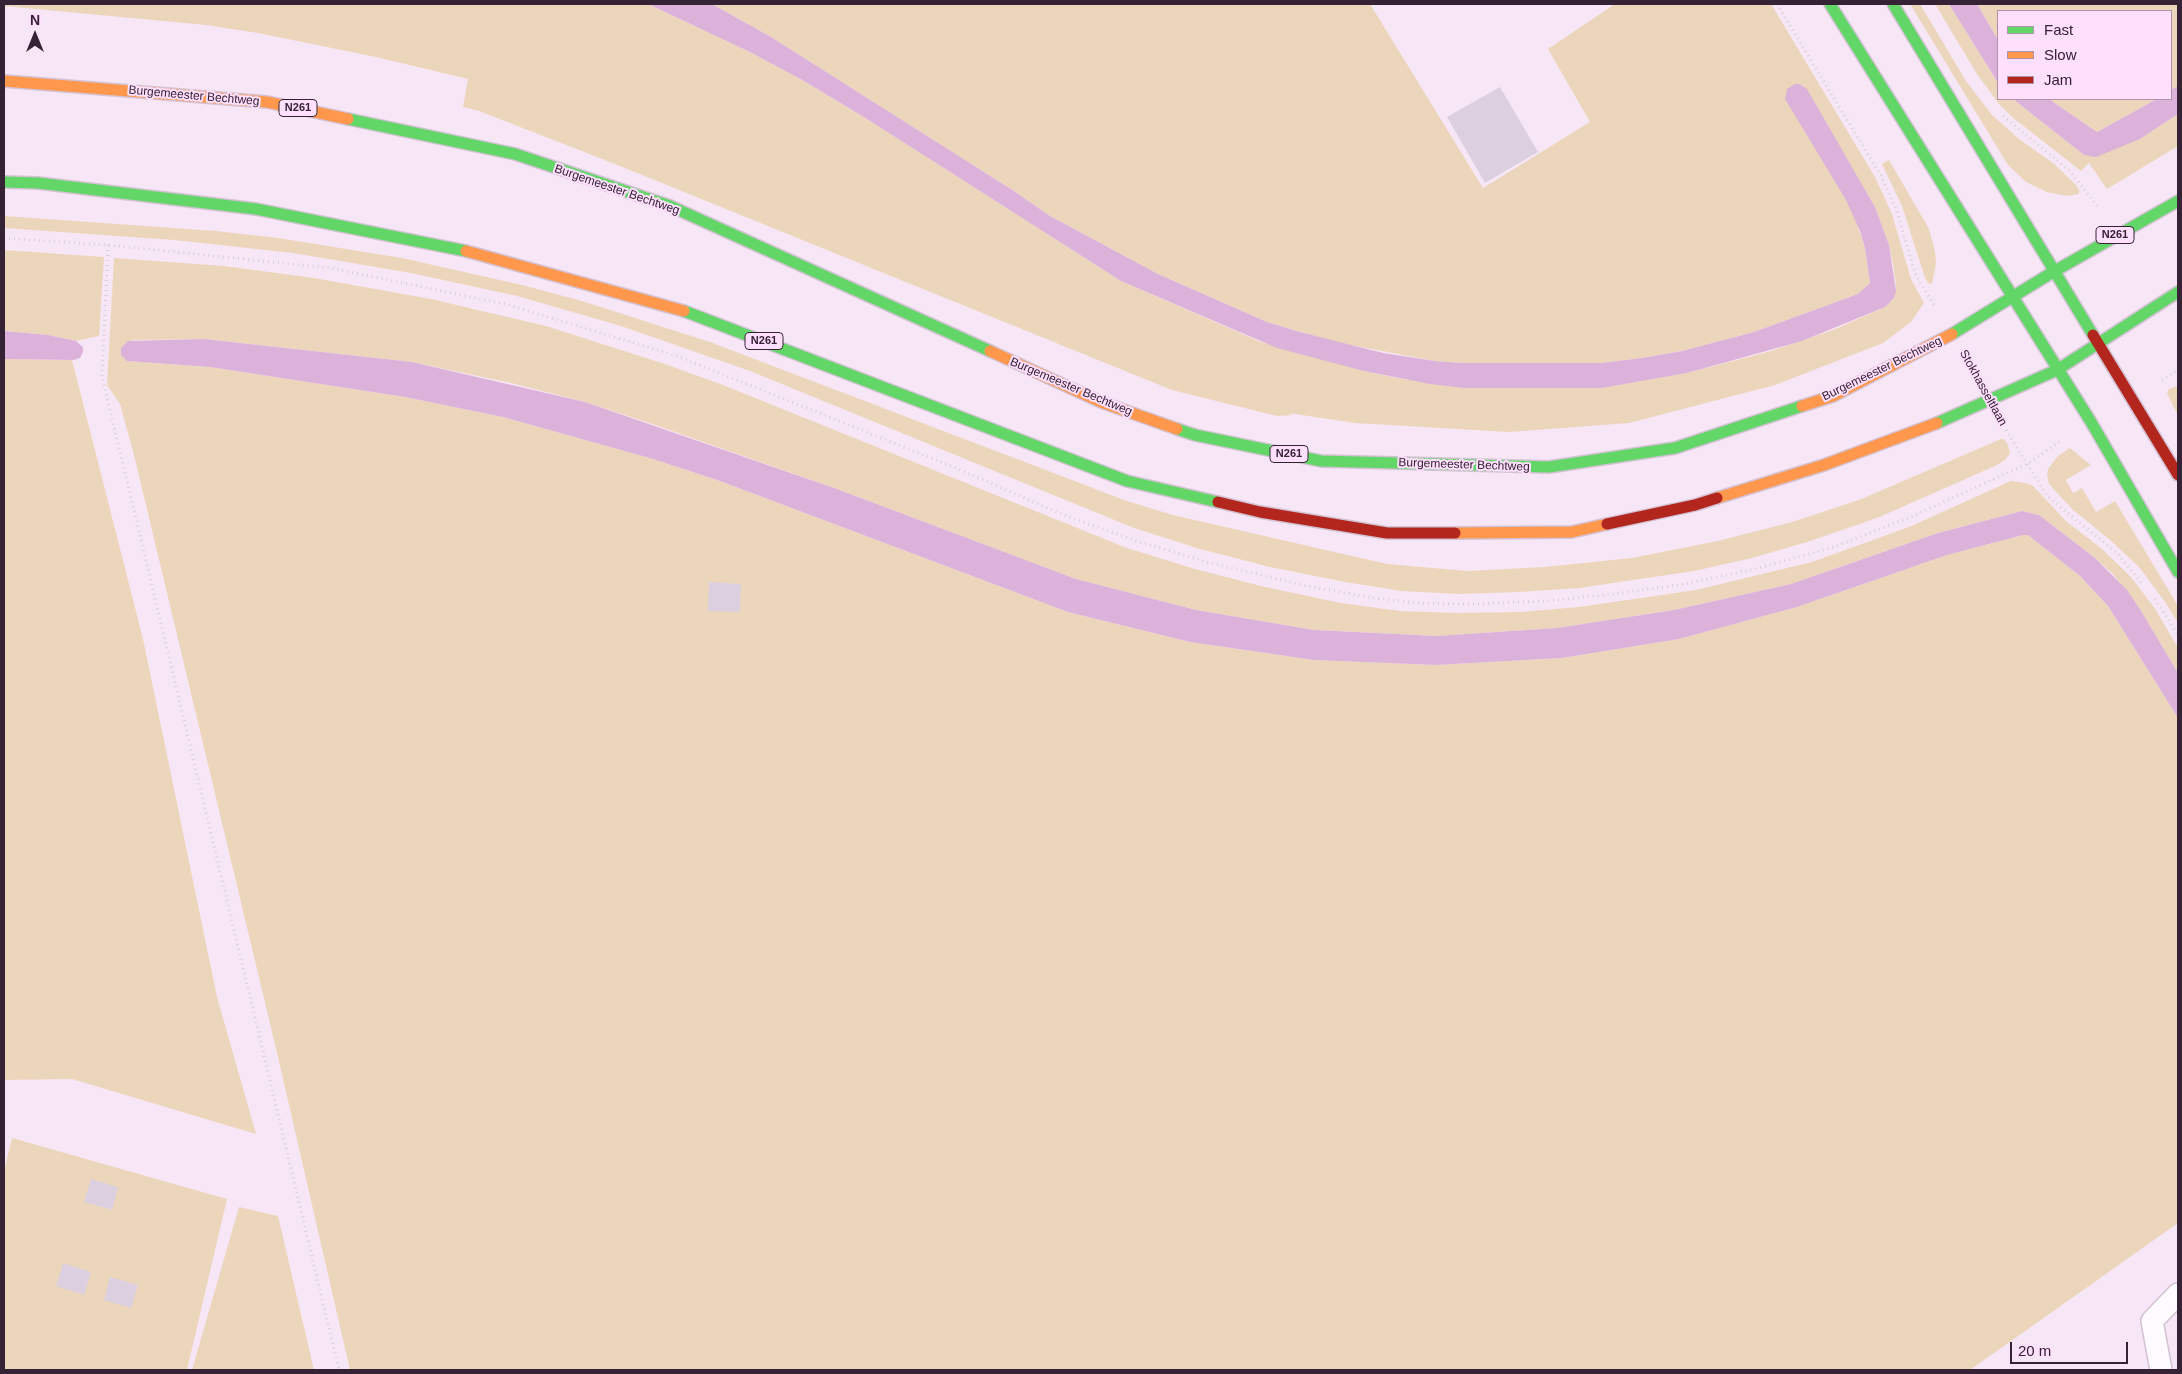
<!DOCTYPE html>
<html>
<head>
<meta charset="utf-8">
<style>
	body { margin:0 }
	#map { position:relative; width:2182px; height:1374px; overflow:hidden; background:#f7e6f6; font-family:Arial,sans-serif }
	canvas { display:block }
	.frame { position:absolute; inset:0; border:5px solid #352235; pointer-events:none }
	.legend { position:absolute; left:1997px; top:10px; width:175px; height:90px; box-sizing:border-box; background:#fedffc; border:1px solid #ae93ac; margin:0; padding:6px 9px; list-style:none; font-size:15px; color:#352235 }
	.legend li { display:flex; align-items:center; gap:10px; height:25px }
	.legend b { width:25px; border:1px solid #ae93ac }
	.north { position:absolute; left:10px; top:10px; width:50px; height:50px; -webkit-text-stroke:4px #fedffc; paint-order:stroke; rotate:0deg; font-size:14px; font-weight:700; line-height:20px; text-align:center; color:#352235 }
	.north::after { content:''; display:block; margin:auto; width:18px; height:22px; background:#352235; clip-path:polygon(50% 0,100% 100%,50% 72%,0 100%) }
	.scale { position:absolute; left:2010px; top:1342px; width:118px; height:22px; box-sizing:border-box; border:2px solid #352235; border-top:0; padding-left:6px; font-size:15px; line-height:18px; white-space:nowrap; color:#352235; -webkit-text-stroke:4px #fedffc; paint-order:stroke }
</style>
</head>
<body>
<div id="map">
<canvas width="2182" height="1374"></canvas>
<div class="frame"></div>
<ul class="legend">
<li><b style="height:6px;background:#63d668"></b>Fast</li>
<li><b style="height:6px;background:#ff974d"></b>Slow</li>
<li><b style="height:6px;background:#b3261e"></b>Jam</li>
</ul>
<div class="north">N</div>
<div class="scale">20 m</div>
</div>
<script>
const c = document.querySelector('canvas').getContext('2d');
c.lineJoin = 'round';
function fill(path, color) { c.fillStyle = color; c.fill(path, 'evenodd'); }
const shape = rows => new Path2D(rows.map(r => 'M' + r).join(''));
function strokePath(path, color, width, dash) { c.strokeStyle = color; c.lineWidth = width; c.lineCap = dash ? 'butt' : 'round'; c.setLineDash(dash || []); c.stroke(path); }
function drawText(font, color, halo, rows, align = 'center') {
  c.font = font + ' Arial,sans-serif'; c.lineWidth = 4; c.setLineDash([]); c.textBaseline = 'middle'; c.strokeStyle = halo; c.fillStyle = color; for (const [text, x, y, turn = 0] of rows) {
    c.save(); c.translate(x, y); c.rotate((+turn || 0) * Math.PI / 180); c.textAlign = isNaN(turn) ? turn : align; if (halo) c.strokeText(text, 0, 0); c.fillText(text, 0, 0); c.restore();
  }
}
fill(shape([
	[4,4,648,4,750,52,804,81,867,119,1121,281,1261,342,1364,371,1397,378,1463,388,1601,388,1687,373,1771,351,1833,330,1885,307,1894,298,1896,285,1893,264,1889,245,1875,207,1804,86,1795,84,1854,215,1865,248,1870,283,1858,294,1754,332,1682,351,1642,358,1601,363,1462,363,1435,361,1335,342,1267,322,1158,274,1050,216,1014,191,771,37,712,4,1370,4,1483,188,1590,122,1548,49,1615,4,1771,4,1875,177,1892,214,1911,279,1924,303,1911,322,1883,343,1775,385,1629,423,1509,432,1355,423,1288,413,1293,415,1277,416,1172,390,615,164,479,111,463,107,468,79,376,57,258,33,206,25,4,6],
	[1910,4,1920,4,1966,81,1992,115,2019,139,2053,163,2075,184,2079,190,2079,194,2067,196,2047,192,2026,182,2008,165],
	[1935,4,1949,4,1998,83,1998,99,2013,99,2084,155,2140,139,2178,114,2178,146,2107,189,2089,163,2081,171,2012,117,1999,104,1977,74],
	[1977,4,2178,4,2178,86,2171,90,2171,11,1998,11,1998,40],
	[2049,99,2157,99,2097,132],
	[1889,160,1929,229,1935,251,1936,263,1932,284,1928,283,1925,278,1902,206,1882,164],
	[4,216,216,231,278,238,402,258,522,285,582,301,710,342,1127,501,1173,515,1387,564,1468,571,1545,567,1632,558,1718,541,1792,522,1859,500,2001,439,2004,439,2008,445,2010,453,2005,460,1995,466,1877,518,1807,542,1752,558,1694,571,1579,588,1520,592,1458,594,1402,591,1345,582,1270,567,1200,549,1134,528,750,371,621,326,517,296,411,273,293,253,174,240,4,228],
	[4,250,104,257,99,336,76,341,48,335,4,331],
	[114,258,224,266,314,278,431,299,546,326,665,364,723,385,1127,548,1195,569,1265,587,1341,603,1400,611,1456,613,1521,612,1579,607,1696,590,1812,562,1909,527,2011,481,2026,483,2033,486,2067,522,2101,548,2131,577,2156,610,2178,648,2178,673,2140,609,2112,573,2095,558,2039,515,2022,511,1938,533,1791,584,1674,610,1557,628,1437,636,1314,630,1196,610,1076,579,837,489,652,424,585,402,511,383,412,362,204,339,133,340,121,348,121,352,127,361,210,367,405,397,503,417,653,459,720,481,1068,612,1190,642,1314,660,1436,665,1562,658,1679,639,1797,607,1947,555,2023,535,2028,535,2080,576,2108,606,2178,718,2178,1223,1970,1370,350,1370,278,1057,134,455,120,404,107,385],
	[4,359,72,360,143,639,217,997,256,1134,72,1079,4,1080],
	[2178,386,2178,416,2167,393,2169,389],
	[2070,448,2091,465,2066,480,2073,493,2082,488,2096,512,2115,501,2178,606,2178,623,2165,602,2140,568,2109,539,2072,509,2049,484,2047,475,2048,469,2058,456],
	[12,1138,227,1199,187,1370,4,1370,4,1171],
	[239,1207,278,1216,314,1370,192,1370]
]), '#ecd6bb');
fill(shape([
	[648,4,712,4,771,37,1014,191,1050,216,1158,274,1267,322,1300,332,1383,353,1435,361,1462,363,1601,363,1642,358,1682,351,1754,332,1858,294,1870,283,1865,248,1860,231,1846,200,1785,99,1787,89,1795,84,1800,84,1807,89,1875,207,1889,245,1896,291,1894,298,1885,307,1802,341,1687,373,1602,388,1463,388,1430,384,1364,371,1277,348,1121,281,867,119,804,81,750,52],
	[1949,4,1977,4,1998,40,1998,83],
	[2178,86,2178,114,2140,139,2096,157,2084,155,2013,99,2049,99,2097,132,2157,99,2171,99,2171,90],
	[4,331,48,335,76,341,83,347,83,352,80,358,74,360,4,359],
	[204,339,412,362,585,402,837,489,1076,579,1196,610,1314,630,1437,636,1557,628,1674,610,1791,584,1938,533,2022,511,2039,515,2095,558,2127,590,2140,609,2178,673,2178,718,2108,606,2080,576,2028,535,2023,535,1947,555,1797,607,1679,639,1562,658,1436,665,1314,660,1190,642,1068,612,720,481,653,459,503,417,405,397,210,367,127,361,121,355,121,348,128,341]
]), '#dcb2db');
fill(shape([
	[1500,87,1538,152,1485,183,1447,117],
	[709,582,741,584,740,612,708,611],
	[91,1179,118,1187,112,1210,84,1202],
	[63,1263,91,1272,84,1295,56,1286],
	[110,1277,138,1285,131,1308,104,1300]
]), '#dcd0e0');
const lane = shape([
	[2161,1370,2152,1321,2178,1294]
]);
const fast = shape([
	[1830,4,2091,422,2178,572],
	[1893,4,2093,335],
	[348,119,515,154,670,206,990,351],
	[4,182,38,183,256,209,466,251],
	[684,311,1127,481,1218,502],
	[1952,334,2053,272,2178,201],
	[1937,423,2057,370,2178,292],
	[1177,429,1195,435,1321,461,1549,467,1675,448,1802,406]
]);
const slow = shape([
	[4,81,267,102,348,119],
	[466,251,684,311],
	[990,351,1101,402,1177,429],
	[1802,406,1833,396,1952,334],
	[1717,498,1824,465,1937,423],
	[1455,533,1572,532,1607,524]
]);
const jam = shape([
	[2093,335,2178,475],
	[1218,502,1260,512,1387,533,1455,533],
	[1607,524,1695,505,1717,498]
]);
strokePath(lane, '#d3c2d3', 24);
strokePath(fast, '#d3c2d3', 14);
strokePath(slow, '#d3c2d3', 14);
strokePath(jam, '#d3c2d3', 14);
strokePath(shape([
	[1777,4,1881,176,1896,209,1916,276,1934,305],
	[2003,116,2070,171,2098,207],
	[4,238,108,245,330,268,505,304,677,356,956,468,1066,516,1137,541,1207,562,1298,584,1367,597,1417,603,1470,604,1546,601,1613,594,1679,585,1755,569,1834,547,1913,516,2027,464,2062,440],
	[108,245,102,376,339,1370],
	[2162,380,2178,370],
	[2006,430,2047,496,2117,553,2143,585],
	[2155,599,2178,635]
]), '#d6d1d6', 3, [1, 4]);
strokePath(lane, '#fefbfe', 21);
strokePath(fast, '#63d668', 11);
strokePath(slow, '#ff974d', 11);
strokePath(jam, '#b3261e', 11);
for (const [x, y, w] of [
	[298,108,38],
	[2115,235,38],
	[764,341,38],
	[1289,454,38]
]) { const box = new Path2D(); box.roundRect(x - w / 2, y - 8.5, w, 17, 4); c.fillStyle = '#fedffc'; c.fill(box); strokePath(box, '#352235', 1); }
drawText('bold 11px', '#352235', null, [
	["N261",298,108],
	["N261",2115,235],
	["N261",764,341],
	["N261",1289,454]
]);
drawText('12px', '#352235', '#fedffc', [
	["Burgemeester Bechtweg",194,96,5],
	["Burgemeester Bechtweg",617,190,19],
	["Burgemeester Bechtweg",1882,369,-26],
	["Burgemeester Bechtweg",1071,387,23],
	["Stokhasseltlaan",1983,388,61],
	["Burgemeester Bechtweg",1464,465,2]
]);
</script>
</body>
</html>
